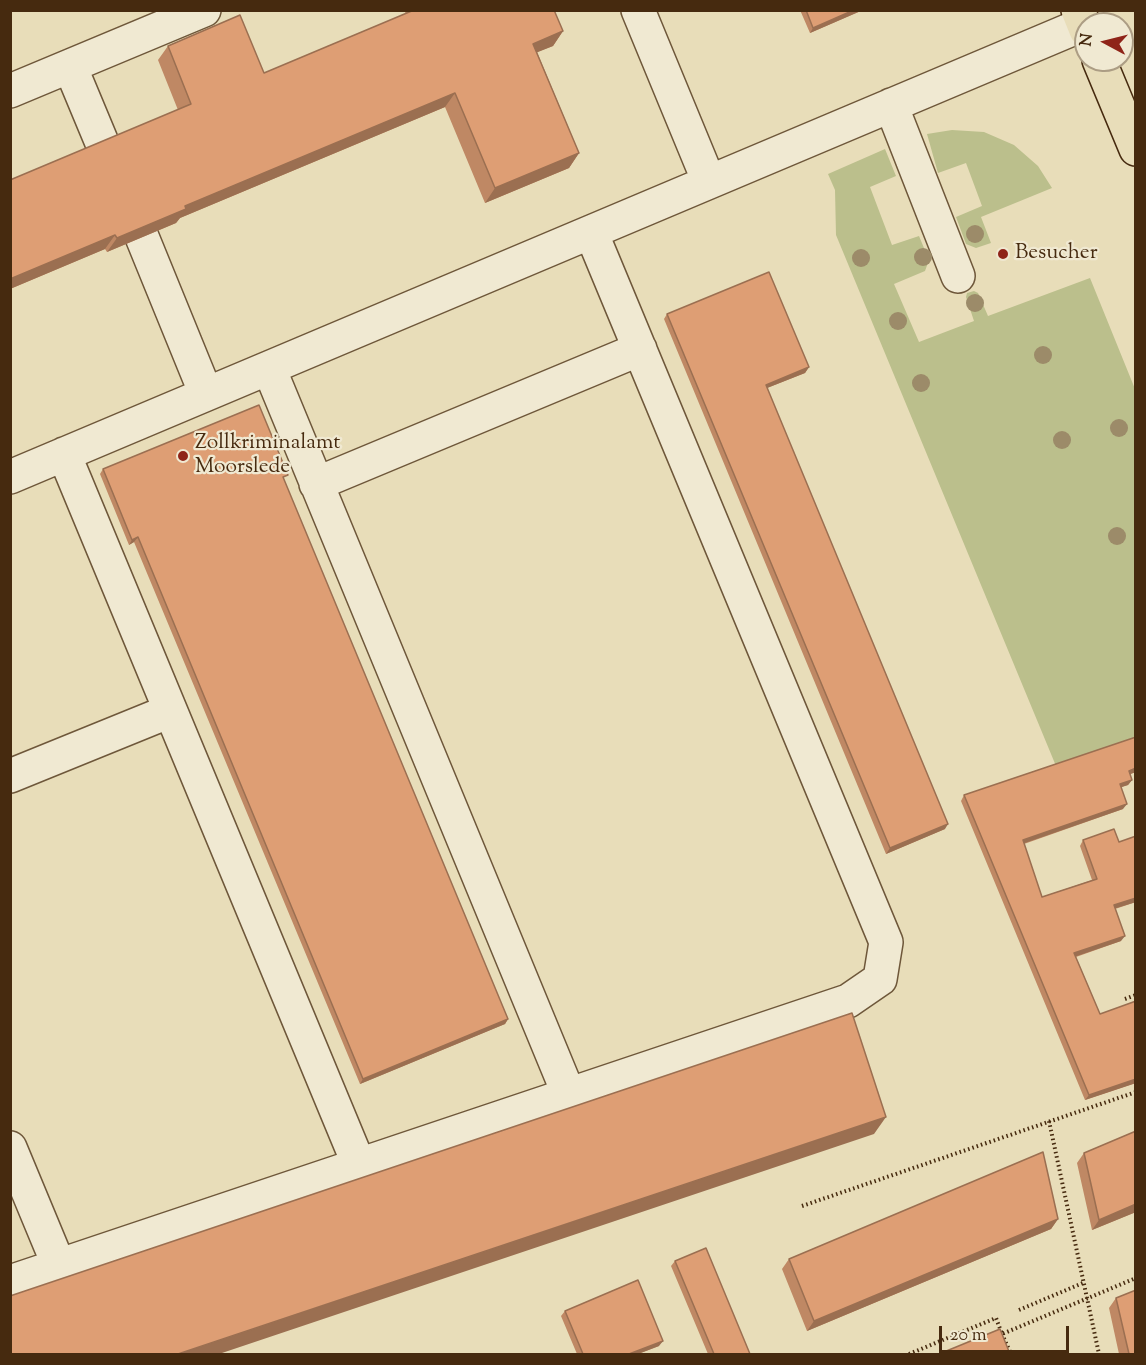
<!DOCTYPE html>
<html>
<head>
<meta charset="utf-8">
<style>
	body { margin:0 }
	#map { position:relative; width:1146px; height:1365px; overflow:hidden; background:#e8ddb9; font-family:"Sorts Mill Goudy",serif }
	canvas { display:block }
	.frame { position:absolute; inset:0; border:12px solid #462a0f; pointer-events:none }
	.north { position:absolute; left:1074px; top:12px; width:60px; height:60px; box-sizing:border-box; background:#f0e9d2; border:2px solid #ac9d84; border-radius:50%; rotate:277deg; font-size:16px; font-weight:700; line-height:24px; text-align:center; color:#462a0f }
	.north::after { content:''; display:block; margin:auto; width:21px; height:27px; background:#8f2418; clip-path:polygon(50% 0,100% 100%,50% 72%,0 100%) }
	.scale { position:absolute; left:939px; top:1326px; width:130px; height:27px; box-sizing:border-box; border:3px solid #462a0f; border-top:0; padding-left:8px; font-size:18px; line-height:21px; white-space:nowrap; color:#462a0f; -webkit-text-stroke:4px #f0e9d2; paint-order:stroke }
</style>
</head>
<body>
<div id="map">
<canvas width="1146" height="1365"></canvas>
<div class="frame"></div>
<div class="north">N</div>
<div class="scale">20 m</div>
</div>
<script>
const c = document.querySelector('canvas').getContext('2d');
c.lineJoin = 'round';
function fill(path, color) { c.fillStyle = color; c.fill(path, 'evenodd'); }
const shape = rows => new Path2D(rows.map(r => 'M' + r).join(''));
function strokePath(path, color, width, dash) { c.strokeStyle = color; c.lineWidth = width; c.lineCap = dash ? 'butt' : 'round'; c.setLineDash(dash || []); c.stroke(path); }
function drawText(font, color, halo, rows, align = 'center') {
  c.font = font + ' "Sorts Mill Goudy",serif'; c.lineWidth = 4.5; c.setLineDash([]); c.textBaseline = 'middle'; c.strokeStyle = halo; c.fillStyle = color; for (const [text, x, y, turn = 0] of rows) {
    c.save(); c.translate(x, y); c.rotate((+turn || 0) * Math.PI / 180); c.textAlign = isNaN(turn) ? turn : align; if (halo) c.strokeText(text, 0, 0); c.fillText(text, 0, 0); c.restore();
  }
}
fill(shape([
	[952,130,984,132,1014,145,1038,166,1052,188,981,217,991,243,976,248,966,244,956,217,982,206,966,163,938,173,927,134],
	[885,149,896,176,870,187,892,245,919,236,929,260,925,271,894,284,919,342,974,321,966,297,967,293,974,291,978,293,988,316,1090,278,1135,389,1135,739,1056,766,836,235,835,190,828,174]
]), '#bbbf8c');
const minor = shape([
	[638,10,709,182],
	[70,66,105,150],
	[10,91,204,10],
	[891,105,958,276],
	[142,237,206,394],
	[269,368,569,1095],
	[64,454,359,1165],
	[10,477,1084,24],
	[316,484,640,349],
	[10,776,170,711],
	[10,1148,59,1266],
	[10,1282,848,1001,880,979,886,942,591,232]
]);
const major = shape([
	[1078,10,1086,30],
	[1099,60,1136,149]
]);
strokePath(minor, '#6e573a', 36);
strokePath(major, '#462a0f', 36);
strokePath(shape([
	[1125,999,1136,995],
	[1049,1121,1099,1354],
	[802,1206,1136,1092],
	[1019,1310,1083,1283],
	[1002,1334,1011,1354],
	[909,1354,996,1318,1002,1334,1136,1278]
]), '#462a0f', 4, [1.5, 3]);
strokePath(minor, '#f0e9d2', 33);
strokePath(major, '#e8ddb9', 33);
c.fillStyle = '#9c8b69';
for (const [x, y] of [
	[975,234],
	[923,257],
	[861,258],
	[975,303],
	[898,321],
	[1043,355],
	[921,383],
	[1119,428],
	[1062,440],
	[1117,536]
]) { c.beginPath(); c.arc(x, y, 9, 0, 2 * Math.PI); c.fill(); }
fill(shape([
	[404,10,554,10,563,31,553,46,537,52,579,153,569,168,485,203,445,107,180,218,176,223,107,252,105,249,10,289,10,180,178,110,158,60,168,46,264,73,406,14],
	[800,10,863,10,810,33],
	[667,314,809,367,805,373,767,388,945,829,886,854,664,319],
	[103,469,284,481,508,1019,505,1024,360,1084,134,542,129,545,100,474],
	[1136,737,1136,772,1130,774,1132,780,1128,785,1121,787,1123,809,1024,844,1042,897,1092,880,1080,846,1083,840,1119,842,1136,836,1136,902,1115,909,1121,941,1076,957,1100,1014,1136,1001,1136,1083,1085,1100,961,801,964,795],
	[1136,1131,1136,1212,1092,1230,1077,1163,1084,1153],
	[1058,1219,1051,1229,807,1331,782,1269,789,1259],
	[675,1261,750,1354,708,1354,671,1266],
	[1116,1298,1136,1354,1119,1354,1109,1308],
	[565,1311,659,1346,638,1354,577,1354,561,1316]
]), '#bf8864');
fill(shape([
	[854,10,863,10,810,33,813,28],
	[563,31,553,46,523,58,533,44],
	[455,93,445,107,180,218,176,223,107,252,117,238,185,206],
	[579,153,569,168,485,203,495,188],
	[115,235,105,249,10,289,10,279],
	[809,367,805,373,762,390,766,385],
	[138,537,134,542,129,545,132,540],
	[1136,768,1136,772,1125,776,1129,771],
	[1132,780,1128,785,1116,789,1120,784],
	[1127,804,1123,809,1019,845,1023,840],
	[948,824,945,829,886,854,890,848],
	[1136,898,1136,902,1110,910,1114,905],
	[1125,936,1121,941,1071,958,1074,953],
	[508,1019,505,1024,360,1084,363,1079],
	[1136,1079,1136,1083,1085,1100,1089,1095],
	[886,1117,874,1134,219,1354,178,1354],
	[1136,1204,1136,1212,1092,1230,1099,1220],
	[1058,1219,1051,1229,807,1331,814,1321],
	[663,1341,659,1346,638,1354,629,1354]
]), '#9b6f51');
const building = shape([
	[414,10,554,10,563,31,533,44,579,153,495,188,455,93,185,206,186,209,117,238,115,235,10,279,10,180,191,104,168,46,240,15,264,73,414,10],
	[806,10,854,10,813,28,806,10],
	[769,272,809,367,766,385,948,824,890,848,667,314,769,272],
	[259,405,288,475,283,477,508,1019,363,1079,138,537,132,540,103,469,259,405],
	[1136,737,1136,768,1129,771,1132,780,1120,784,1127,804,1023,840,1042,897,1097,879,1083,840,1114,829,1119,842,1136,836,1136,898,1114,905,1125,936,1074,953,1100,1014,1136,1001,1136,1079,1089,1095,964,795,1136,737],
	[852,1013,886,1117,178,1354,10,1354,10,1296,852,1013],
	[1136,1131,1136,1204,1099,1220,1084,1153,1136,1131],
	[1043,1152,1058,1219,814,1321,789,1259,1043,1152],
	[706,1248,750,1354,714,1354,675,1261,706,1248],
	[638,1280,663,1341,629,1354,583,1354,565,1311,638,1280],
	[1136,1290,1136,1354,1129,1354,1116,1298,1136,1290],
	[1000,1329,1010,1354,939,1354,1000,1329]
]);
fill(building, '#de9e74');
strokePath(building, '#9b6f51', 1.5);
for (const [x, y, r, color] of [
	[1003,254,6,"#8f2418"],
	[183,456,6,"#8f2418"]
]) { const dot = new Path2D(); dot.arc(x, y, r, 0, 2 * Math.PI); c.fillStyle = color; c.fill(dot); strokePath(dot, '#f0e9d2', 2); }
drawText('21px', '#462a0f', '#f0e9d2', [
	["Besucher",1015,254],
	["Zollkriminalamt",195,444],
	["Moorslede",195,468]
], 'left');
</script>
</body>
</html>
